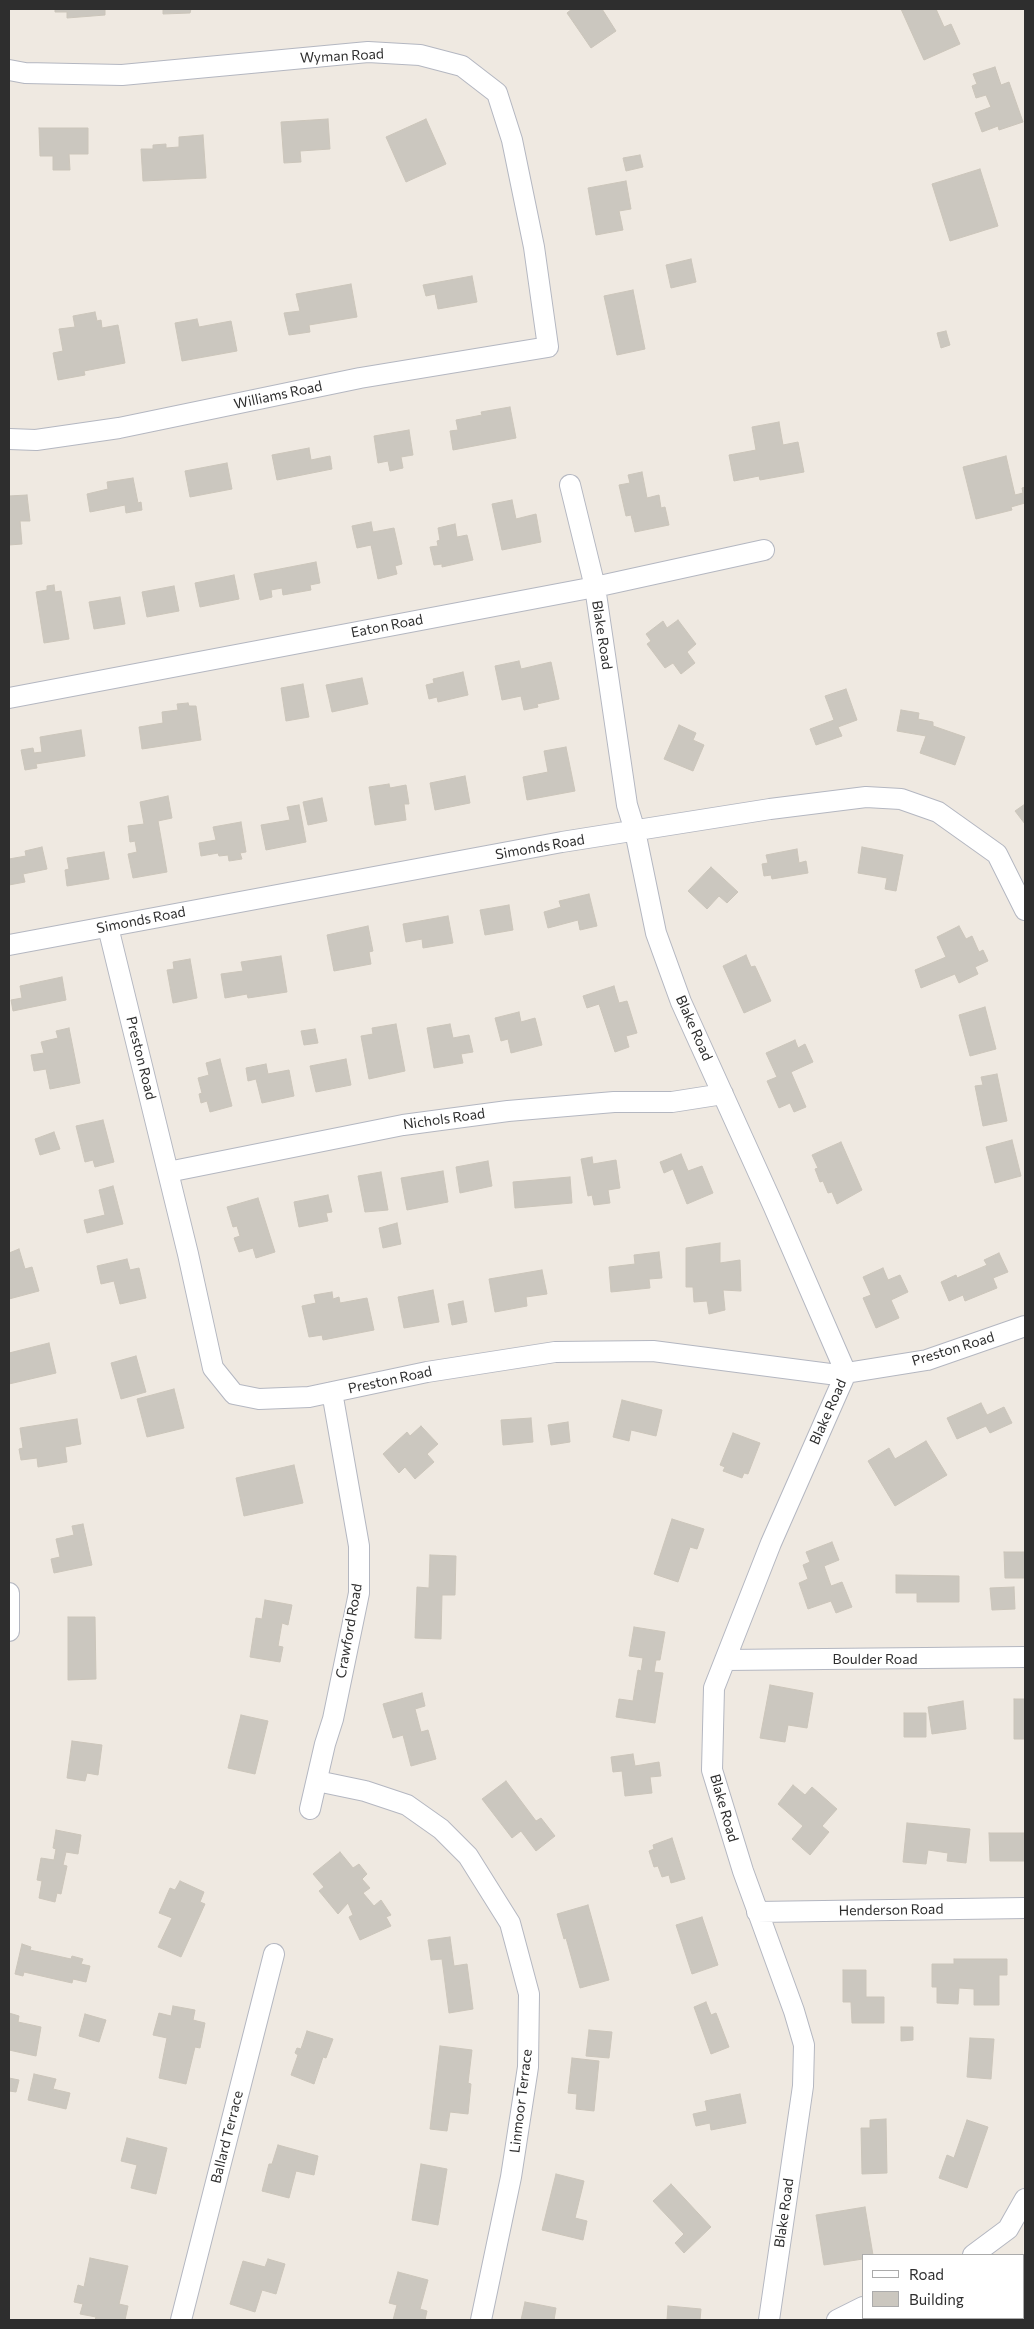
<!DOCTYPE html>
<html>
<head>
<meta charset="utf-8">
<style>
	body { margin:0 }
	#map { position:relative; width:1034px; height:2329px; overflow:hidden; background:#efe9e1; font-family:Commissioner,sans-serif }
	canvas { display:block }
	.frame { position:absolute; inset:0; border:10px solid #2e2e2e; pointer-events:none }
	.legend { position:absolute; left:862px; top:2254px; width:162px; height:65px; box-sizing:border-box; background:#fff; border:1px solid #ababab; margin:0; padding:6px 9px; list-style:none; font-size:15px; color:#2e2e2e }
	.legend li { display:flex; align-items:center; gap:10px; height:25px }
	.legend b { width:25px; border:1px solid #ababab }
</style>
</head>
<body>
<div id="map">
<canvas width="1034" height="2329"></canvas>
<div class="frame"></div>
<ul class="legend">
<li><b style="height:6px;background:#fff"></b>Road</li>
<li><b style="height:14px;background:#cbc7bf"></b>Building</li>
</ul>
</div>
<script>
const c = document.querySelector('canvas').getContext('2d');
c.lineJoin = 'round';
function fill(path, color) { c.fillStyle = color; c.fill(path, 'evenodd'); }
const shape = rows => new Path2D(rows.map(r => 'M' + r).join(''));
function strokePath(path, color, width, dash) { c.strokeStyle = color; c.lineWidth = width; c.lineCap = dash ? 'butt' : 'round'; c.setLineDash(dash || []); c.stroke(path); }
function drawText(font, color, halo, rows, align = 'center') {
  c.font = font + ' Commissioner,sans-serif'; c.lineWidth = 4; c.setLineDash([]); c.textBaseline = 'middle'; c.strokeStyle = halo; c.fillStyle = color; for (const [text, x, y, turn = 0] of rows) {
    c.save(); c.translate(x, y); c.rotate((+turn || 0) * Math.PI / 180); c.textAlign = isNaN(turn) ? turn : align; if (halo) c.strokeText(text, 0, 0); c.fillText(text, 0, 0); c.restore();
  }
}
const building = shape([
	[55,9,105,9,105,15,67,18,67,12,55,12,55,9],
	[163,9,191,9,190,13,163,14,163,9],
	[572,9,602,9,616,31,591,48,567,13,572,9],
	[901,9,936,9,944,27,951,24,960,44,924,60,901,9],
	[995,67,1001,85,1009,82,1023,122,999,130,998,126,982,132,975,113,991,107,986,95,976,98,972,86,977,84,973,74,995,67],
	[328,119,330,149,300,151,301,162,284,163,281,122,328,119],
	[426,119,446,164,406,182,386,137,426,119],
	[39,128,88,128,88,154,69,154,70,170,53,170,53,156,40,156,39,128],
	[203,135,206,178,143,181,141,149,153,149,153,145,166,144,166,148,179,147,179,137,203,135],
	[640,155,643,167,626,171,623,158,640,155],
	[980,169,998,226,950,241,932,184,980,169],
	[626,181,631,209,619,211,623,230,596,235,588,188,626,181],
	[691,259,696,282,671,288,666,265,691,259],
	[472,276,477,302,438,309,435,294,426,296,423,285,472,276],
	[351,284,357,317,309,325,310,332,289,335,284,313,300,311,296,294,351,284],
	[633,290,645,349,617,355,604,296,633,290],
	[95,312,97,321,101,320,102,328,118,325,125,363,84,371,85,375,58,380,53,353,63,351,59,329,75,327,73,316,95,312],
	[197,319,199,327,231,321,237,351,182,361,175,323,197,319],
	[946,331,950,345,941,348,937,333,946,331],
	[510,407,516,438,453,450,450,431,458,430,456,420,482,415,481,412,510,407],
	[779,422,783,445,798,442,804,472,760,480,759,476,734,481,729,455,756,450,752,427,779,422],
	[409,430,413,455,401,457,403,468,390,471,388,461,378,463,374,436,409,430],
	[309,448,311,460,330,456,332,469,277,480,272,455,309,448],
	[1006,456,1015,495,1023,493,1022,488,1025,487,1025,503,1011,507,1012,510,976,519,963,467,1006,456],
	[227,463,232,489,190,497,185,471,227,463],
	[642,472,647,498,659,495,661,508,665,507,669,525,635,532,631,515,626,516,619,485,630,483,628,475,642,472],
	[133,478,138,503,141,502,142,510,126,513,125,505,90,512,87,494,108,489,107,482,133,478],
	[27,495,30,521,20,521,22,544,9,545,9,496,27,495],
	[512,500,516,519,536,514,541,542,502,550,492,504,512,500],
	[371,522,373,532,394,528,402,564,395,566,397,574,378,579,371,545,357,548,352,526,371,522],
	[455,524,457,537,467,535,473,560,442,567,442,564,434,565,430,547,438,546,437,541,440,540,438,528,455,524],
	[316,562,320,583,310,585,311,590,283,595,282,588,271,590,272,597,260,600,254,574,316,562],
	[234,575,239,599,200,607,195,583,234,575],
	[54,585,55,592,61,591,69,639,44,643,36,592,47,590,47,586,54,585],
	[174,586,179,611,147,617,142,592,174,586],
	[120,597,125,624,94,629,89,602,120,597],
	[678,620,696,644,687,652,695,663,681,674,673,663,665,668,647,644,651,641,646,634,663,621,667,628,678,620],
	[519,661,521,669,551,662,559,699,537,704,538,707,524,710,521,696,502,700,495,666,519,661],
	[463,672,468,695,438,702,437,697,429,699,426,685,434,683,433,679,463,672],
	[362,678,368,704,332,712,326,685,362,678],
	[303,684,309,717,286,721,281,688,303,684],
	[846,689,857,720,838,727,842,736,816,745,810,729,834,720,825,696,846,689],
	[188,703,189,706,196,706,201,740,142,749,139,727,163,723,162,712,178,710,177,704,188,703],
	[901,710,919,713,918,719,933,722,933,726,965,737,955,765,920,753,926,736,897,731,901,710],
	[679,725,696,733,693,740,704,745,693,771,664,759,679,725],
	[81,730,85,756,36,764,37,768,25,770,21,750,33,748,34,753,42,752,40,737,81,730],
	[566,747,575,791,527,800,523,777,548,772,544,751,566,747],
	[465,776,470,803,435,810,430,783,465,776],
	[389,784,390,788,406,785,409,804,404,804,406,820,375,825,369,787,389,784],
	[168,796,172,818,158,821,167,872,133,878,128,854,137,852,135,841,130,842,128,826,144,824,140,802,168,796],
	[322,798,327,821,308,825,303,802,322,798],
	[1025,804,1025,824,1015,811,1025,804],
	[299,805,306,842,266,850,261,825,290,820,287,807,299,805],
	[241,822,246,852,240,853,242,859,229,861,228,855,219,856,218,853,201,856,199,843,216,840,213,827,241,822],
	[42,847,47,869,23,874,25,882,9,885,9,859,26,856,25,851,42,847],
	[862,847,903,855,896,891,885,889,887,878,858,873,862,847],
	[797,849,799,863,806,861,808,873,772,879,771,875,764,876,762,864,768,863,766,855,797,849],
	[104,852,109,879,67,886,65,870,69,869,67,858,104,852],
	[711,867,738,892,727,903,719,896,707,909,688,891,711,867],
	[589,894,597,926,580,930,578,920,548,928,544,912,561,907,559,901,589,894],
	[509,905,513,930,485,935,480,910,509,905],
	[448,916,453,943,423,948,422,939,406,942,403,924,448,916],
	[368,926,373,951,369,952,371,964,334,971,327,935,368,926],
	[959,926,966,939,972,936,979,952,983,950,988,961,975,967,978,974,959,983,955,974,921,988,915,970,946,957,937,937,959,926],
	[746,955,751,967,755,966,771,1001,744,1013,723,966,746,955],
	[281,956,287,992,248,998,247,994,225,998,221,974,243,971,241,962,281,956],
	[190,959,197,998,173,1003,167,970,174,969,173,962,190,959],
	[62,977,66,1000,13,1011,11,1000,22,998,20,986,62,977],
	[614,986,619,1003,627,1001,637,1033,626,1036,629,1047,615,1052,599,1004,587,1008,583,996,614,986],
	[985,1007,996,1049,970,1056,959,1015,985,1007],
	[519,1012,521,1022,535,1018,542,1045,511,1053,508,1039,501,1041,495,1018,519,1012],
	[396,1024,405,1071,369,1079,361,1036,373,1034,372,1028,396,1024],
	[450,1024,453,1038,469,1035,473,1052,461,1054,463,1063,434,1068,427,1028,450,1024],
	[69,1028,80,1083,50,1089,46,1069,34,1071,31,1055,44,1053,41,1042,58,1038,56,1031,69,1028],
	[315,1029,318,1043,304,1045,301,1031,315,1029],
	[795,1040,798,1048,805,1044,813,1062,791,1072,806,1107,794,1112,790,1103,779,1108,767,1081,777,1077,766,1053,795,1040],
	[220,1059,232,1106,210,1112,207,1101,201,1103,199,1094,202,1093,198,1078,209,1075,206,1063,220,1059],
	[346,1059,351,1085,316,1092,310,1066,346,1059],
	[266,1064,268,1074,289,1070,294,1096,262,1103,256,1079,248,1081,246,1068,266,1064],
	[997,1074,1007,1121,983,1126,975,1086,983,1085,981,1077,997,1074],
	[103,1120,114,1162,95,1167,93,1160,85,1162,76,1126,103,1120],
	[54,1132,60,1149,40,1155,35,1139,54,1132],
	[1012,1140,1021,1176,995,1183,986,1147,1012,1140],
	[841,1142,862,1190,837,1204,832,1192,828,1193,823,1181,820,1182,815,1169,818,1168,812,1155,841,1142],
	[681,1154,688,1171,702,1166,713,1193,687,1204,673,1169,664,1173,660,1162,681,1154],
	[592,1157,593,1164,616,1160,620,1188,608,1190,610,1203,594,1205,592,1195,588,1196,581,1159,592,1157],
	[488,1161,492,1186,460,1193,456,1167,488,1161],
	[443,1171,448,1202,407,1210,401,1178,443,1171],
	[381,1172,388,1210,365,1212,358,1176,381,1172],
	[570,1177,572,1203,515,1208,513,1182,570,1177],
	[113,1186,123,1224,87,1233,84,1220,105,1215,99,1190,113,1186],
	[328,1195,332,1212,326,1213,328,1221,299,1227,294,1202,328,1195],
	[258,1198,275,1252,256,1258,253,1248,239,1252,234,1238,240,1236,237,1226,233,1227,227,1207,258,1198],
	[397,1223,401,1244,383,1248,379,1228,397,1223],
	[720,1243,720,1263,740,1260,741,1291,723,1290,725,1310,709,1314,707,1301,694,1302,693,1287,686,1287,686,1248,720,1243],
	[19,1249,25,1269,32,1267,39,1291,9,1299,9,1253,19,1249],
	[659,1252,662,1278,649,1279,650,1288,611,1292,609,1267,635,1264,634,1255,659,1252],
	[999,1253,1008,1272,993,1278,997,1288,965,1301,963,1295,949,1301,941,1282,956,1275,957,1278,987,1265,984,1260,999,1253],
	[127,1259,130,1270,139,1268,146,1298,120,1304,114,1281,101,1284,97,1266,127,1259],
	[883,1268,888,1280,900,1275,908,1292,891,1300,899,1318,876,1328,863,1298,871,1295,863,1277,883,1268],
	[542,1270,547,1294,526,1297,527,1306,495,1312,489,1279,542,1270],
	[433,1290,439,1322,404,1328,398,1297,433,1290],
	[332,1292,333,1299,339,1297,340,1303,367,1298,374,1330,323,1340,322,1335,309,1337,302,1306,316,1303,314,1295,332,1292],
	[463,1301,467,1322,452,1325,448,1304,463,1301],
	[49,1343,56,1373,9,1384,9,1353,49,1343],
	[136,1356,146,1392,121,1399,111,1363,136,1356],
	[174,1389,184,1428,147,1437,137,1399,174,1389],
	[622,1400,662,1410,656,1436,631,1430,629,1441,613,1437,622,1400],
	[981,1403,987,1415,1004,1407,1012,1423,990,1433,986,1426,957,1439,947,1418,981,1403],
	[531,1418,533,1442,503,1445,501,1420,531,1418],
	[77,1419,81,1444,65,1447,67,1462,38,1467,37,1458,21,1460,19,1449,23,1448,20,1428,77,1419],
	[568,1422,570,1442,551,1445,548,1425,568,1422],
	[421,1426,438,1444,427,1454,434,1462,415,1479,405,1467,399,1473,383,1454,407,1432,410,1436,421,1426],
	[733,1433,760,1443,748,1474,744,1473,742,1478,723,1471,725,1467,720,1465,733,1433],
	[926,1441,947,1475,895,1506,868,1461,889,1448,895,1459,926,1441],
	[294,1465,303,1503,244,1516,236,1478,294,1465],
	[672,1519,704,1529,697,1549,690,1547,678,1582,654,1574,672,1519],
	[83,1524,92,1565,54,1573,51,1559,60,1557,56,1539,74,1535,72,1526,83,1524],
	[832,1542,839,1560,824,1566,831,1586,842,1582,852,1607,836,1613,831,1601,808,1609,799,1583,808,1579,803,1565,810,1562,806,1552,832,1542],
	[1004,1552,1025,1552,1025,1578,1005,1578,1004,1552],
	[430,1555,456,1556,455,1595,442,1595,441,1639,415,1638,417,1587,429,1588,430,1555],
	[896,1575,959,1576,959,1602,917,1602,917,1593,896,1593,896,1575],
	[1014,1587,1015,1609,992,1610,990,1588,1014,1587],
	[265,1600,292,1605,288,1625,282,1623,278,1646,283,1647,280,1662,250,1657,256,1618,262,1619,265,1600],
	[68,1617,95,1617,96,1679,68,1680,68,1617],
	[634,1627,665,1632,660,1660,656,1660,654,1672,663,1673,655,1723,616,1717,619,1699,633,1701,638,1670,641,1671,643,1658,629,1656,634,1627],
	[770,1685,813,1693,807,1728,788,1725,785,1742,760,1738,770,1685],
	[422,1693,425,1706,415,1709,421,1732,428,1730,436,1759,411,1766,403,1735,393,1738,383,1704,422,1693],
	[1014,1699,1025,1699,1025,1739,1014,1739,1014,1699],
	[963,1701,966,1729,932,1734,928,1707,963,1701],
	[904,1713,926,1713,926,1737,904,1737,904,1713],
	[241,1715,268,1721,255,1774,228,1768,241,1715],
	[72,1741,102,1745,98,1775,87,1773,85,1781,67,1778,72,1741],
	[633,1754,635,1766,659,1762,661,1776,650,1777,652,1793,625,1796,622,1771,613,1772,611,1757,633,1754],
	[506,1781,536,1821,541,1818,555,1836,536,1851,521,1831,512,1838,482,1799,506,1781],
	[793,1785,805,1795,812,1787,837,1809,822,1826,829,1832,810,1855,792,1839,803,1826,778,1804,793,1785],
	[907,1823,970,1829,966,1863,947,1861,948,1853,928,1850,926,1864,903,1862,907,1823],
	[56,1830,81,1835,78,1854,66,1852,63,1865,67,1866,61,1894,57,1893,55,1902,39,1898,42,1881,37,1880,41,1858,54,1860,56,1849,53,1848,56,1830],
	[989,1833,1025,1833,1025,1861,990,1861,989,1833],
	[672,1838,685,1879,671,1883,669,1875,662,1877,658,1866,654,1867,649,1851,654,1849,653,1845,672,1838],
	[340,1852,353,1868,359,1864,367,1874,362,1879,370,1888,363,1893,374,1906,381,1900,391,1915,386,1917,391,1926,360,1940,349,1917,353,1915,348,1903,338,1914,319,1891,324,1887,313,1874,340,1852],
	[180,1881,204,1892,200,1902,205,1904,181,1957,158,1947,172,1918,159,1913,170,1888,175,1890,180,1881],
	[588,1905,609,1980,580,1988,566,1938,564,1939,557,1914,588,1905],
	[702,1917,718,1965,692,1974,676,1925,702,1917],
	[450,1937,454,1966,467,1964,473,2009,449,2013,442,1959,431,1960,428,1940,450,1937],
	[22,1944,31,1947,30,1950,71,1959,72,1956,83,1959,81,1964,90,1966,86,1982,73,1979,72,1983,24,1972,23,1976,15,1974,22,1944],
	[954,1959,1007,1959,1007,1975,999,1975,999,2005,974,2005,974,1989,959,1988,958,2004,937,2003,937,1987,932,1987,932,1964,954,1964,954,1959],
	[843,1970,866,1970,866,1997,884,1997,884,2023,852,2023,851,2002,843,2002,843,1970],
	[706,2002,711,2015,716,2013,729,2047,711,2054,694,2007,706,2002],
	[173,2006,195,2010,193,2020,205,2023,200,2048,195,2047,186,2084,159,2078,167,2038,153,2035,159,2013,171,2016,173,2006],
	[9,2013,19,2016,18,2022,41,2027,36,2056,9,2050,9,2013],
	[85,2014,106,2020,99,2042,79,2036,85,2014],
	[901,2027,913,2027,913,2040,901,2041,901,2027],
	[589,2030,612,2032,609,2058,586,2056,589,2030],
	[307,2031,333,2039,326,2058,323,2057,314,2084,291,2075,298,2055,295,2053,297,2048,301,2049,307,2031],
	[970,2038,994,2039,991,2079,967,2077,970,2038],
	[440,2046,472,2050,468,2083,471,2084,468,2114,450,2112,447,2131,430,2129,440,2046],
	[572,2058,599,2061,594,2111,576,2109,577,2094,568,2093,572,2058],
	[34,2074,56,2079,53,2089,70,2093,66,2109,28,2100,34,2074],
	[9,2078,19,2080,16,2092,9,2091,9,2078],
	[740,2094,746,2123,711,2130,710,2123,696,2126,693,2114,707,2111,705,2101,740,2094],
	[886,2119,887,2173,862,2174,861,2128,870,2128,870,2120,886,2119],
	[967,2120,988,2127,967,2188,939,2178,947,2155,954,2158,967,2120],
	[127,2138,167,2148,156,2194,131,2188,137,2165,121,2161,127,2138],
	[278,2145,318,2156,314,2175,296,2171,289,2198,262,2191,269,2164,272,2164,278,2145],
	[421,2164,447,2169,438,2225,412,2220,421,2164],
	[556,2174,584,2181,575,2218,587,2221,583,2240,542,2230,556,2174],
	[671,2184,711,2227,684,2253,675,2243,684,2234,653,2201,671,2184],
	[865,2207,873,2255,863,2255,863,2259,824,2265,816,2215,865,2207],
	[90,2258,128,2266,119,2304,128,2306,125,2320,95,2320,96,2317,80,2314,83,2304,74,2302,78,2285,84,2287,90,2258],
	[268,2259,285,2264,276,2294,262,2290,255,2312,230,2304,243,2261,265,2267,268,2259],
	[398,2272,428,2280,420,2309,427,2311,425,2320,393,2320,397,2305,389,2303,398,2272],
	[525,2302,556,2308,554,2320,521,2320,525,2302],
	[1025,2303,1025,2320,991,2320,997,2318,1023,2318,1023,2304,1025,2303],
	[668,2306,701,2309,700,2320,667,2320,668,2306]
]);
fill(building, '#cbc7bf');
strokePath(building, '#cbc5ba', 1);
const minor = shape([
	[9,70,25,73,122,75,368,52,420,55,462,66,497,93,512,140,534,247,548,347,360,378,119,428,36,440,9,439],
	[570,485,595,587,627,805,635,831,656,933,681,1002,773,1205,846,1373,771,1543,714,1688,712,1770,743,1871,794,2011,804,2045,803,2086,769,2320],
	[9,698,595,587,764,550],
	[108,927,188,1254,213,1368,234,1394,259,1399,309,1397,427,1372,555,1352,653,1351,830,1374,846,1373,927,1360,1025,1326],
	[9,945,562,842,770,809,866,797,901,799,938,812,997,854,1025,910],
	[168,1172,403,1125,508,1111,614,1102,672,1102,723,1094],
	[9,1593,9,1631],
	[725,1660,1025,1657],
	[317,1781,365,1791,407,1805,441,1829,468,1856,510,1923,529,1994,528,2067,511,2177,481,2320],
	[310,1809,325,1744,333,1719,359,1593,359,1546,332,1392],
	[757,1912,1025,1908],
	[973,2255,1008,2229,1025,2199],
	[181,2320,274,1954],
	[837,2320,863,2307]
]);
strokePath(minor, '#b4b7c1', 22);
strokePath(minor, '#fff', 20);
drawText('14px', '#2e2e2e', '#fff', [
	["Wyman Road",342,56,-3],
	["Williams Road",278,395,-12],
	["Eaton Road",387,626,-11],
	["Blake Road",602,635,81],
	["Simonds Road",540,847,-10],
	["Simonds Road",141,920,-11],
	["Blake Road",694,1028,66],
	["Preston Road",141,1058,76],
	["Nichols Road",444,1119,-8],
	["Preston Road",953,1349,-17],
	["Preston Road",390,1380,-12],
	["Blake Road",828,1412,-66],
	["Crawford Road",349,1631,-80],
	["Boulder Road",875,1659],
	["Blake Road",724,1808,74],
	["Henderson Road",891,1910,-1],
	["Linmoor Terrace",521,2101,-83],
	["Ballard Terrace",227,2137,-76],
	["Blake Road",784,2213,-82]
]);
</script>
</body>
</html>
